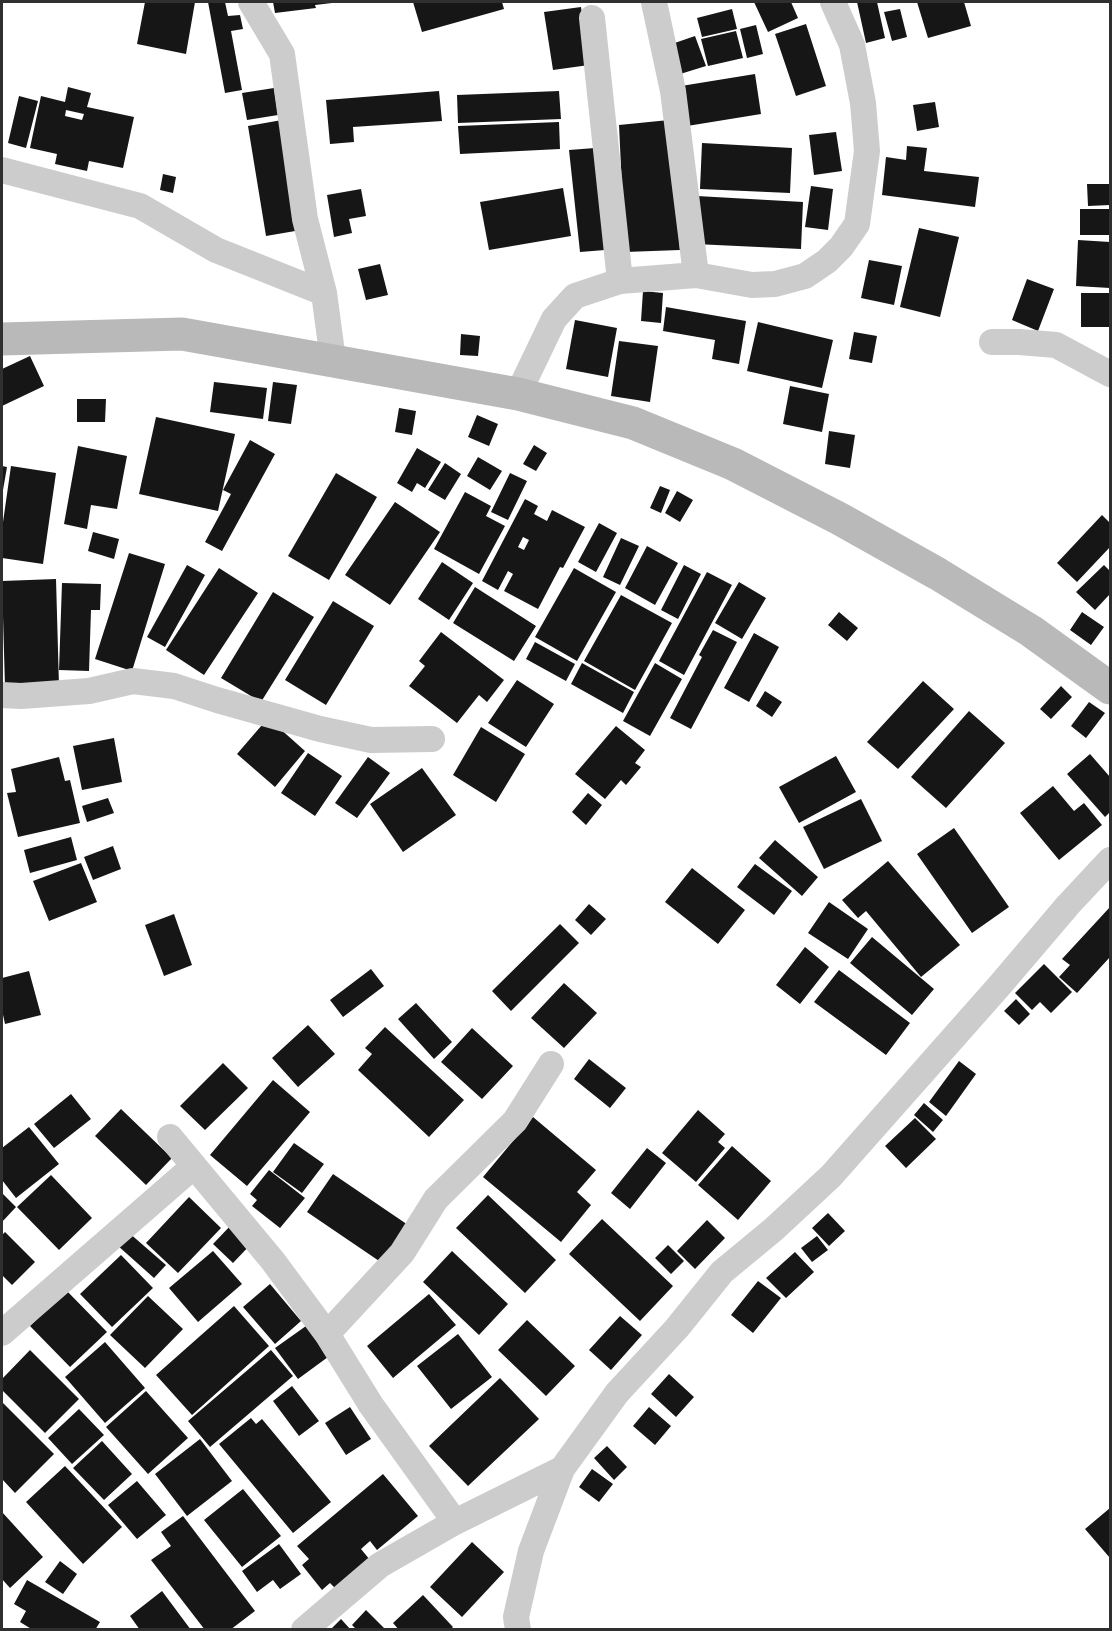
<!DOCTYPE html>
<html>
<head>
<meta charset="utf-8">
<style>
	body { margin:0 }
	#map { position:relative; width:1112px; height:1631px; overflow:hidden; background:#fff; font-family:Inter,sans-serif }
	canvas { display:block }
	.frame { position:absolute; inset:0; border:3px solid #2f2f2f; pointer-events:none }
</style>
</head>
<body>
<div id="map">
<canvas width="1112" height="1631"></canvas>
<div class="frame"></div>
</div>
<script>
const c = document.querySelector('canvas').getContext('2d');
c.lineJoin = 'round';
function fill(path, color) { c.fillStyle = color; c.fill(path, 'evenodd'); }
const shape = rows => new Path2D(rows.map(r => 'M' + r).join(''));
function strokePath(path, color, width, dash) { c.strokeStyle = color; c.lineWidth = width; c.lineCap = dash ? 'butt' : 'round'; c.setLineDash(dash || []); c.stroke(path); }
fill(shape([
	[145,2,195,2,186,54,137,44],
	[208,2,225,2,228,16,240,15,243,29,231,31,242,90,225,93],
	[273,2,332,2,332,3,315,5,316,8,275,13],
	[413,2,502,2,504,9,422,32],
	[754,2,791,2,798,18,768,32],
	[857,2,877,2,885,38,866,43],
	[917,2,964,2,971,26,928,38],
	[581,7,589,65,553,70,544,12],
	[732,9,737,29,702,37,697,18],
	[900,9,907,37,892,41,884,12],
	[806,24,826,86,796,96,775,34],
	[756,25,763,54,747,58,740,29],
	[736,31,743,58,708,66,701,39],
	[695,36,706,66,677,75,666,46],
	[755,74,761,114,681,127,675,87],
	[68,87,91,93,87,107,134,117,123,168,89,161,87,171,55,164,57,154,30,148,41,96,65,102],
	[66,110,84,114,82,120,65,116],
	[274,88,278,115,247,120,242,93],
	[439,91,442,121,353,127,354,142,330,144,326,100],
	[559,91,561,119,458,123,457,95],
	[19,96,38,101,26,148,8,143],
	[935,102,939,127,917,131,913,105],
	[282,120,301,230,266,236,248,126],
	[669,120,680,250,625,252,619,125],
	[559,122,560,149,460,154,458,126],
	[836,132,842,171,814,175,809,135],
	[702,143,792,148,790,193,700,189],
	[907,146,927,148,924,171,979,177,975,207,882,195,886,157,906,160],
	[595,148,605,250,580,252,569,150],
	[163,174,176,177,173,193,160,190],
	[1087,184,1110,184,1110,205,1088,206],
	[811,186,833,189,828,230,805,227],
	[563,188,571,236,489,250,480,202],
	[361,189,366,216,349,219,352,233,334,237,327,195],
	[697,196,803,202,801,249,695,244],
	[1080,209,1110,209,1110,235,1080,235],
	[919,228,959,237,940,317,900,307],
	[1078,240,1110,242,1110,288,1076,286],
	[869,260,902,266,894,305,861,298],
	[380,264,388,295,366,300,358,269],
	[1027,279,1054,289,1038,331,1012,320],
	[643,291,663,293,661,323,641,321],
	[1081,293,1110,293,1110,327,1081,327],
	[666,307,746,321,739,364,712,359,715,340,663,331],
	[575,320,617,328,608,377,566,369],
	[758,322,833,340,822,388,747,371],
	[854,332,877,336,872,363,849,359],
	[461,334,480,336,478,356,460,355],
	[619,341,658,346,650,402,611,396],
	[30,356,44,386,2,406,2,369],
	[214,382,267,388,263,419,210,412],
	[273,382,297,385,291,424,268,421],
	[790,386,829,394,822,432,783,424],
	[77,399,106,399,105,422,77,422],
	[399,408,416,411,412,435,395,432],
	[477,415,498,424,489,446,468,437],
	[156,417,235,434,218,511,139,494],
	[829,431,855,435,850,468,825,464],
	[250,440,275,454,222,551,205,542,231,494,223,490],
	[534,445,547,453,536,471,523,464],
	[78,446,127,456,117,509,91,505,87,529,64,524],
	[417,448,441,462,425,488,417,483,412,492,397,483],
	[478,457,502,471,490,490,467,476],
	[445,463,461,474,445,500,428,490],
	[2,466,7,467,3,490,2,490],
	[11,466,56,473,43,564,2,558,2,529],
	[336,473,377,497,329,580,288,556],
	[510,473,527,481,508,520,491,512],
	[660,486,670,490,661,513,650,508],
	[677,491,693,500,680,522,665,513],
	[465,492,491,506,486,516,505,526,479,574,434,549],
	[525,499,538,506,534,514,547,521,552,510,585,527,563,568,560,567,538,609,504,591,513,574,508,571,498,590,482,581],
	[523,537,529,540,524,550,518,547],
	[395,502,440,532,390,605,345,575],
	[1102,515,1110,523,1110,547,1077,582,1057,563],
	[599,523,617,533,596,572,578,562],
	[93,532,119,539,114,559,88,551],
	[621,538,639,546,620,585,603,577],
	[647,546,678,563,655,605,625,588],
	[129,553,165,564,132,671,95,659],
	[442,562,473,583,449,620,418,599],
	[187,565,205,575,165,647,147,637],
	[684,565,701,574,678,619,661,610],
	[1104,565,1110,571,1110,594,1095,610,1076,592],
	[219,568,258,593,204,675,166,650],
	[574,568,616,592,577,661,535,637],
	[707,572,732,585,684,675,659,661],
	[56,579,59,686,5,687,2,581],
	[739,582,766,598,742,639,715,623],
	[62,583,101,584,100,610,91,610,89,671,59,670],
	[475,587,536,626,514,661,453,623],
	[273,592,314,617,261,702,221,678],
	[621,595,672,623,635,690,584,661],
	[333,601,374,626,326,705,285,680],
	[839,612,858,628,847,641,828,625],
	[1082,612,1104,627,1091,645,1070,630],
	[713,630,737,642,691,729,670,718,702,657,699,655],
	[441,632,504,680,487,702,479,695,457,723,409,686,425,666,419,661],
	[754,633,779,647,749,702,724,688],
	[535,642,575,664,566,681,526,659],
	[582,663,634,692,623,713,571,684],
	[655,663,682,679,650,736,623,721],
	[517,680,554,704,526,747,488,723],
	[923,681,954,709,898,769,867,742],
	[1061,686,1072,697,1051,719,1040,709],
	[765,691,782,702,772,717,756,706],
	[1089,702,1105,713,1086,738,1071,726],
	[969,711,1005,743,946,808,911,777],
	[268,718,305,751,275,787,237,754],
	[616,726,645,750,635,763,641,767,626,785,621,780,605,799,575,774],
	[481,727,525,754,496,802,453,775],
	[114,738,122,782,82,790,73,746],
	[308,753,342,776,315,816,281,793],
	[1090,754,1110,777,1110,812,1105,817,1067,774],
	[836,756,856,792,799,823,779,787],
	[59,757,65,781,70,780,80,823,18,837,7,793,16,792,11,769],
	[368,757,390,773,357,818,335,803],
	[422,768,456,815,403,852,370,804],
	[1053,786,1074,811,1084,803,1102,825,1059,860,1020,813],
	[588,793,602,805,586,825,572,812],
	[108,798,114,813,87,822,82,806],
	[861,799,882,841,824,869,803,827],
	[954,828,1009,907,972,933,917,854],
	[71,837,77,860,30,873,24,850],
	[775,840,818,877,802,896,759,858],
	[113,846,121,869,93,880,84,857],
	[888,861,960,945,921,977,866,911,858,918,842,900],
	[81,863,97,902,49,921,33,881],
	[755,864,792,891,774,915,737,887],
	[692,868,745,910,718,944,665,902],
	[829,902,868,929,848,959,808,933],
	[589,904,606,919,591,935,575,920],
	[1110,907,1110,957,1077,993,1059,977,1070,965,1062,959],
	[174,914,192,965,164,976,145,925],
	[560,924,579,943,511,1011,492,991],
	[872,937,934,989,912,1015,850,963],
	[805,947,829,967,800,1004,776,985],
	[1044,964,1072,992,1051,1013,1040,1002,1032,1010,1015,993],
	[371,969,384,986,343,1017,330,1000],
	[839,970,910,1023,886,1055,814,1002],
	[29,971,41,1015,5,1024,2,1010,2,978],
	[564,983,597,1013,564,1048,531,1018],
	[1016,999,1030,1014,1019,1025,1004,1011],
	[416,1003,452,1042,434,1059,398,1019],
	[308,1025,335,1054,298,1087,272,1058],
	[385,1027,464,1100,429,1137,358,1070,372,1054,365,1048],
	[472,1028,513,1066,482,1099,441,1062],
	[589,1059,626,1088,610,1108,574,1079],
	[959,1061,976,1074,946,1116,929,1102],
	[223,1063,248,1088,205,1130,180,1106],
	[273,1080,310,1112,247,1186,210,1155],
	[71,1094,91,1119,54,1148,34,1124],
	[924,1103,943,1120,933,1132,914,1115],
	[121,1109,172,1158,146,1185,95,1136],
	[698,1110,725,1134,718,1142,725,1148,696,1182,662,1153],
	[533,1117,596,1170,577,1192,591,1205,561,1242,483,1177],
	[915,1118,936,1139,906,1168,885,1146],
	[29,1127,59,1164,16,1198,2,1180,2,1148],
	[294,1143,324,1164,302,1193,273,1172],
	[732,1146,771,1181,738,1220,698,1185],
	[647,1148,666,1163,630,1209,611,1193],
	[269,1170,305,1198,280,1228,252,1206,257,1200,250,1194],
	[333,1174,411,1227,385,1265,307,1212],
	[51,1175,92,1218,59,1250,17,1207],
	[2,1193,16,1207,2,1222],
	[488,1195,556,1260,525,1293,456,1228],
	[189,1197,221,1228,178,1273,146,1243],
	[828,1213,845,1231,829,1246,812,1228],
	[602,1219,673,1286,640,1321,569,1254],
	[707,1220,725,1238,695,1269,677,1251],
	[232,1224,252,1243,233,1263,213,1244],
	[5,1232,35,1262,12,1285,2,1275,2,1235],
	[128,1232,166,1265,154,1278,117,1245],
	[817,1236,828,1250,812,1262,801,1248],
	[668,1245,684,1261,671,1274,655,1258],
	[213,1251,242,1284,198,1322,169,1288],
	[452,1251,508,1304,479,1335,423,1282],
	[795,1252,814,1272,786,1298,766,1278],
	[121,1255,153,1288,112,1327,80,1294],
	[758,1281,781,1298,753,1333,731,1315],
	[270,1284,301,1321,275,1344,243,1307],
	[66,1290,107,1332,70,1367,30,1326],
	[429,1294,456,1325,393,1378,367,1346],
	[148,1296,183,1329,145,1368,110,1335],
	[234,1306,269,1346,192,1415,156,1375],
	[620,1316,642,1335,611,1370,589,1350],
	[527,1320,575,1366,546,1396,498,1350],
	[306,1326,328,1357,298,1379,275,1348],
	[458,1334,492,1377,451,1409,417,1366],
	[105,1342,145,1388,105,1423,65,1377],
	[30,1350,79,1399,45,1433,2,1390,2,1379],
	[271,1350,293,1376,210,1447,188,1421],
	[669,1374,694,1397,676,1417,651,1394],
	[500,1378,539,1419,468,1486,429,1446],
	[292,1386,319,1421,299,1436,273,1401],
	[146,1391,188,1438,148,1474,106,1427],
	[2,1402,54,1454,15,1493,2,1479],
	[350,1407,371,1439,346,1455,325,1423],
	[649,1407,671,1426,655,1445,633,1426],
	[79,1409,104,1435,72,1464,48,1438],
	[251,1418,256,1424,262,1419,331,1502,293,1533,219,1444],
	[200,1439,232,1481,187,1516,155,1474],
	[102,1441,132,1474,104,1500,73,1468],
	[607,1446,627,1467,614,1480,594,1458],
	[65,1466,122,1527,83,1564,26,1502],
	[592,1469,613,1484,599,1502,579,1487],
	[383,1474,418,1516,377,1550,370,1541,361,1549,370,1560,335,1588,330,1583,322,1590,302,1565,309,1559,297,1546],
	[137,1481,166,1515,137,1539,108,1505],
	[243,1489,281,1536,242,1567,204,1520],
	[1110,1508,1110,1558,1085,1529],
	[2,1512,43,1557,10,1588,2,1579],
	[183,1516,255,1611,230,1630,205,1630,151,1560,171,1546,161,1532],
	[472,1542,504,1572,462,1617,430,1587],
	[279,1544,301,1574,280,1589,273,1580,257,1592,242,1571],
	[60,1561,77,1574,63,1594,45,1582],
	[27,1580,100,1622,95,1630,33,1630,20,1622,26,1611,14,1604],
	[162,1591,191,1630,140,1630,130,1616],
	[423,1595,453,1627,450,1630,399,1630,393,1623],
	[366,1610,386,1630,357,1630,352,1625],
	[341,1619,351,1630,330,1630]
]), '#161616');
strokePath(shape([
	[251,2,282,54,305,219,324,293,333,360],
	[654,2,673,91,696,275],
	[592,18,620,281],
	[2,170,140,206,216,250,324,293],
	[992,342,1019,342,1056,345,1110,374],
	[518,394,554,319,575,296,620,281,696,275,752,285,775,284,805,276,827,261,841,247,857,224,867,151,863,103,852,45,833,2],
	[2,695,21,696,89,691,133,681,174,686,217,700,320,729,371,740,432,739],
	[170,1137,273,1261,327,1334,371,1405,455,1522],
	[2,1333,194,1166],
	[327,1334,402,1253,436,1199,515,1121,551,1064],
	[304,1630,380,1565,455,1522,562,1469],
	[518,1630,516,1617,531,1551,562,1469,617,1393,677,1328,722,1272,774,1229,831,1176,1000,985,1068,905,1110,860]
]), '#ccc', 26);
strokePath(shape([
	[2,339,182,334,518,394,633,423,733,464,840,519,938,574,1031,631,1110,688]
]), '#b9b9b9', 33);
</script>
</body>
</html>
